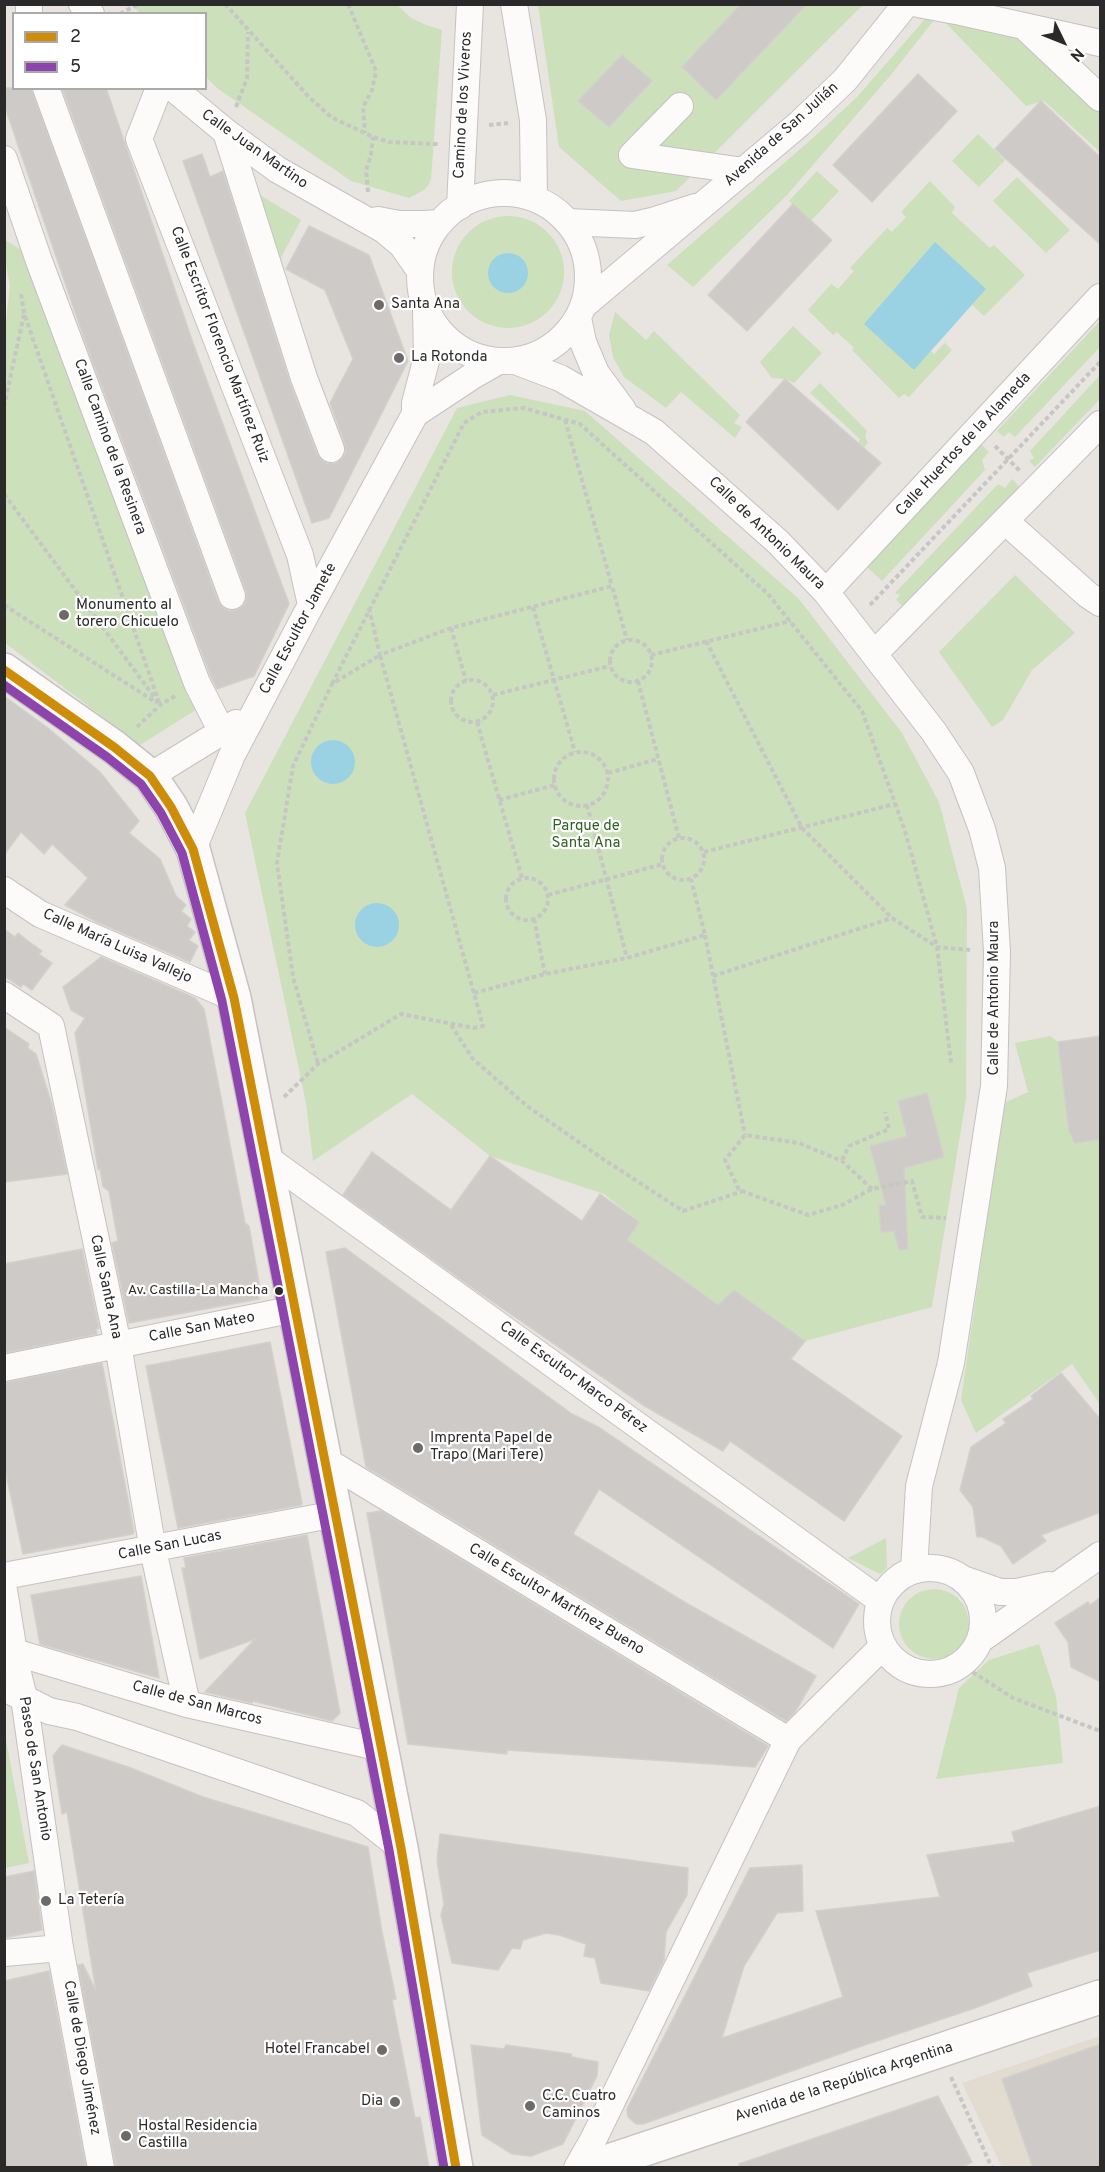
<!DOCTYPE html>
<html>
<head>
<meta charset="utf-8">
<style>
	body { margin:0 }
	#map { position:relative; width:1105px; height:2172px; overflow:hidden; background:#e8e4e0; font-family:Overpass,sans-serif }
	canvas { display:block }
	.frame { position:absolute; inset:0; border:6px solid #2a2a2a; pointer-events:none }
	.legend { position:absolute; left:12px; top:12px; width:195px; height:78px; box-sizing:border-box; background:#fff; border:2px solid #aaa; margin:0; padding:8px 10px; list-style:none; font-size:18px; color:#2a2a2a }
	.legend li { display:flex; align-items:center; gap:12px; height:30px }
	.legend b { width:30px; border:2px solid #aaa }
	.north { position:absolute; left:1033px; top:12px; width:60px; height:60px; -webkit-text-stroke:4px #fff; paint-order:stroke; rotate:133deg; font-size:16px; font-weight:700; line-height:24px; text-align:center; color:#2a2a2a }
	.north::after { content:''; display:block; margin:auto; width:21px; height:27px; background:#2a2a2a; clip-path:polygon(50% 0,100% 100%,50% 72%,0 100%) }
</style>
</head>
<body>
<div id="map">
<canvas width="1105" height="2172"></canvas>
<div class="frame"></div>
<ul class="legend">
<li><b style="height:8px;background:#ce8d08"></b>2</li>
<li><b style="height:8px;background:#8e44ad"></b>5</li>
</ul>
<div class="north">N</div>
</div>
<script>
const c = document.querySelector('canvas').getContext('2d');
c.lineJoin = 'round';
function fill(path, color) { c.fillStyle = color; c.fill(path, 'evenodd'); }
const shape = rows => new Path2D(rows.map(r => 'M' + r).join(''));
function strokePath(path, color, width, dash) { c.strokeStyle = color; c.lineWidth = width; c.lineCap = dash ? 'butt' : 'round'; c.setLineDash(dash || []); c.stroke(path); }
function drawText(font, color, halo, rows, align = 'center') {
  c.font = font + ' Overpass,sans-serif'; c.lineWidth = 4.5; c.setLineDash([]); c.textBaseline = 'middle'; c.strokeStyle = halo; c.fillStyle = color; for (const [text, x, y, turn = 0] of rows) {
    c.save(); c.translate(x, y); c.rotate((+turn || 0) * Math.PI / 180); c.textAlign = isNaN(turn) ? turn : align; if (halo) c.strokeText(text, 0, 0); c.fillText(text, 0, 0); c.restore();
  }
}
fill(shape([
	[1100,2036,1100,2167,1002,2167,962,2083]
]), '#e2dbcf');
fill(shape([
	[131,5,397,5,411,18,426,25,442,30,431,179,429,184,424,190,409,198,351,181,217,88,206,77,206,14,140,13],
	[538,5,863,5,676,191,621,201,559,147],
	[933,10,1023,36,1100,108,1100,152,1044,101,1026,106,938,15,890,76,787,195,693,287,667,265,814,137,857,97],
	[978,134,1005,160,979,187,952,161],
	[817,171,839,191,811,221,789,201],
	[1017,177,1070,230,1046,253,993,201],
	[930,181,955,207,952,213,990,248,994,245,1025,275,984,316,972,305,986,289,913,370,931,351,934,354,945,343,952,350,909,397,904,394,899,398,852,350,854,348,837,332,833,335,808,310,831,284,838,289,854,271,850,268,887,228,892,232,906,217,901,212],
	[247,187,301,220,275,269],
	'452 272a56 56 0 1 1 112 0a56 56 0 1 1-112 0Z',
	[5,240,39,261,199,708,140,745,5,643,4,337,10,286,5,260],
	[615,312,646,340,654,331,740,415,734,423,742,427,735,438,681,392,666,408,624,377,613,357,609,335],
	[1100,321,1100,347,1015,437,1009,432,1004,437,997,431],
	[793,326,822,353,794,383,785,379,772,378,760,362],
	[1100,375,1100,399,1035,467,1029,461,1034,458,1030,451],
	[820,383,867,431,865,436,868,443,863,448,857,445,860,439,810,393],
	[510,395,585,411,799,599,902,733,939,802,967,909,966,1099,932,1307,805,1341,734,1290,718,1305,618,1252,639,1222,604,1194,490,1156,412,1094,313,1161,306,1103,245,813,457,408],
	[980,443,989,452,982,460,985,470,882,581,866,566],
	[1012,479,1021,488,906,609,896,600,900,595,895,593,998,484,1005,488],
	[1015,575,1075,633,1032,670,1003,720,992,727,939,652],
	[1050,1036,1058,1042,1070,1132,1076,1143,1100,1139,1100,1404,1072,1364,976,1433,961,1400,1004,1103,1028,1092,1015,1043],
	[886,1538,887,1568,880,1574,848,1558],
	'899 1624a35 35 0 1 1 70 0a35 35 0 1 1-70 0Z',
	[1039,1644,1056,1696,1063,1763,936,1779,959,1688,989,1660],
	[4,1729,29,1863,5,1868,4,1868]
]), '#cce0bc');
fill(shape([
	[935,242,986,289,914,370,864,324],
	'488 273a20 20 0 1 1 40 0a20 20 0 1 1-40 0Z',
	'311 762a22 22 0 1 1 44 0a22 22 0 1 1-44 0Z',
	'355 925a22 22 0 1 1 44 0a22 22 0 1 1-44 0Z'
]), '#9ad2e4');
const building = shape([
	[741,4,807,4,716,100,682,67,741,4],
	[622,55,652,81,609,127,578,101,622,55],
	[918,74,957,111,872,202,833,165,918,74],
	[4,88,31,88,218,601,223,608,229,611,237,610,244,605,247,598,246,591,62,88,106,88,193,343,289,604,254,676,217,689,211,677,85,341,4,104,4,88],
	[1041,101,1101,158,1101,245,995,149,1041,101],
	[202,154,210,177,223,171,290,383,317,454,321,460,328,464,336,463,342,459,346,452,345,444,330,403,353,359,325,290,286,269,309,226,369,255,408,361,329,518,312,523,183,161,202,154],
	[793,204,832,240,747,331,708,295,793,204],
	[785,379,881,463,838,510,746,422,785,379],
	[4,696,48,728,100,772,139,821,129,833,160,859,176,896,186,905,181,911,191,919,187,926,195,932,189,940,198,946,190,962,97,922,65,905,88,878,52,844,44,854,21,832,4,855,4,696],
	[4,929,15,937,18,933,28,941,42,951,39,954,52,963,32,990,23,984,21,987,4,976,4,929],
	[101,957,195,998,204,1009,245,1223,249,1226,261,1294,258,1295,259,1299,129,1323,112,1243,118,1241,109,1191,103,1187,100,1169,98,1169,75,1033,85,1018,71,1010,63,987,101,957],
	[4,1027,29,1044,28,1048,36,1054,52,1105,67,1174,4,1182,4,1027],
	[1101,1036,1101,1139,1075,1143,1069,1131,1058,1042,1101,1036],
	[927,1093,944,1157,904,1168,908,1249,899,1250,894,1231,881,1232,879,1205,886,1205,870,1146,907,1136,898,1101,927,1093],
	[372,1152,451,1210,490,1156,582,1221,600,1194,639,1222,627,1240,718,1305,734,1290,805,1341,791,1359,902,1436,844,1521,730,1441,723,1451,643,1405,477,1291,343,1195,372,1152],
	[345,1248,572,1414,600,1428,859,1604,833,1648,599,1489,573,1534,686,1603,816,1676,795,1712,786,1721,366,1467,326,1252,345,1248],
	[82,1249,99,1328,96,1329,97,1334,4,1353,4,1264,82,1249],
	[270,1342,302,1503,301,1505,178,1528,146,1366,270,1342],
	[102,1363,134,1532,133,1534,23,1554,4,1464,4,1383,102,1363],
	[1061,1373,1101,1420,1101,1512,1041,1535,1046,1541,1013,1564,1001,1546,982,1537,977,1537,973,1507,960,1490,971,1447,1006,1423,1003,1419,1033,1399,1031,1396,1061,1373],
	[381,1511,768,1746,755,1767,507,1750,507,1754,408,1744,367,1513,381,1511],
	[307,1535,340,1713,332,1721,253,1701,252,1703,205,1692,255,1639,200,1659,182,1568,186,1568,184,1558,307,1535],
	[141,1576,159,1678,40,1644,31,1595,141,1576],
	[1101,1597,1101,1682,1071,1667,1068,1642,1055,1623,1088,1602,1090,1605,1101,1597],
	[62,1745,131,1768,203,1797,368,1847,382,1932,396,1999,392,2000,415,2118,420,2117,429,2168,116,2168,78,1965,83,1964,96,1991,67,1812,62,1814,53,1756,62,1745],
	[1101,1806,1101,1950,1027,1973,1032,1986,975,2008,859,2047,643,2124,636,2124,628,2117,627,2109,750,1868,802,1865,803,1911,777,1913,744,1966,722,2038,843,1997,816,1911,940,1897,927,1855,1015,1842,1012,1832,1101,1806],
	[440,1834,688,1868,687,1895,666,1932,664,1960,649,1991,601,1983,595,1958,584,1956,586,1944,559,1935,546,1933,523,1940,520,1949,512,1948,498,1970,452,1963,441,1915,444,1904,437,1861,440,1834],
	[34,1871,42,1930,4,1938,4,1877,34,1871],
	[49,1971,86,2168,4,2168,4,1981,49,1971],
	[1101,2044,1101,2168,1033,2168,1002,2079,1101,2044],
	[471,2045,504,2049,506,2045,571,2054,572,2057,598,2062,597,2076,563,2144,531,2156,512,2154,482,2135,471,2045],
	[938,2096,972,2162,960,2168,739,2168,739,2164,938,2096]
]);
fill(building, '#cdcac7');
strokePath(building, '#d3d0cc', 1.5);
const street = shape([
	[82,4,91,14],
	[514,4,533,120,534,198],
	[918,4,961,12,967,4],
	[961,12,1100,43],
	[29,14,29,4],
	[1026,28,1100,98],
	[46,88,232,596],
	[159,88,139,139,300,555,311,605],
	[173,88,226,132,278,170,384,230,402,245,420,271],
	[680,106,632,155,744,171],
	[226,132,304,378,331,449],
	[4,159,39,261,197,683,222,732],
	'420 277a84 84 0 1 1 168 0a84 84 0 1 1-168 0Z',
	[460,206,470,4],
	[372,221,378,220,399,224,423,224,440,223],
	[568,222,635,225,652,221,695,207],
	[584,305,799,124,845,80,906,4],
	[578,318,583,342,596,373,623,410],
	[515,361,560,378,654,432,778,542,826,592,934,732,961,773,982,829,992,868,997,952,994,1086,951,1363,919,1486,914,1570],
	[415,414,474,375,497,362],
	[1005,521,1088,595,1100,603],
	[826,592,1100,297],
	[874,654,1100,424],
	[150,776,236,723],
	[193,849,232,755,311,605,415,414,415,403,427,357,426,310],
	[4,890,40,914,234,998],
	[4,995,51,1026,118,1345,153,1550,187,1704],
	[264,1156,881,1601],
	[4,1368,295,1309],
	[325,1460,788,1740],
	'877 1621a53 53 0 1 1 106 0a53 53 0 1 1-106 0Z',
	[4,1576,336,1514],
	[963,1579,1000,1592,1017,1592,1049,1585],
	[4,1590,16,1665,24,1698,60,1948,101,2168],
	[980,1640,1100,1555],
	[14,1652,187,1704,382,1748],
	[12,1692,49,1711,77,1717,357,1813,401,1848],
	[4,1953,60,1948],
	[577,2168,593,2140,788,1740,883,1646]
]);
const secondary = shape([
	[4,670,114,747,150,776,171,807,193,849,234,998,401,1848,456,2168],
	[588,2168,1100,1997]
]);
strokePath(street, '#c4c2c2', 28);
strokePath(secondary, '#c4c2c2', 36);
strokePath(shape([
	[195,4,206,4],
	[225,4,308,96,331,117,373,137,389,142,436,144,436,141],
	[348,4,376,71,372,90,363,107,365,133],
	[120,14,138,4],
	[236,107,247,78,248,32],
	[489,125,508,123],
	[368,192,366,171,371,155,373,137],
	[21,294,24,313,160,705],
	[4,407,24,314],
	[565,420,612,586],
	[995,446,1020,471],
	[4,494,158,702],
	[4,605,157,703],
	[870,605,1100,362],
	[533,607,575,752],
	[369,608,380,655,451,628,612,586,627,640],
	[451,628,466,681],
	'610 661a21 21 0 1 1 42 0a21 21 0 1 1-42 0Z',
	[706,641,802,828,892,918,937,947,970,950],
	[651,655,791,621],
	'451 701a21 21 0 1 1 42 0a21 21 0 1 1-42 0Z',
	[638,681,679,838],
	[332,684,464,423,482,412,524,408,580,424,768,594,862,711,905,831,937,947,951,1063],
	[493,695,610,666],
	[477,722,522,878],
	[137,727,160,705,175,696],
	'554 779a27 27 0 1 1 54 0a27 27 0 1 1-54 0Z',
	[608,773,658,759],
	[499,800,555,785],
	[587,805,627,958],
	'662 859a21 21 0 1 1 42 0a21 21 0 1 1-42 0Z',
	[704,852,895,804],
	'506 899a21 21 0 1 1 42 0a21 21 0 1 1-42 0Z',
	[548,895,663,864],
	[534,919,545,974],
	[705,935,745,1135],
	[713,976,892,918],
	[474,993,545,974,627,958,705,935,691,879],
	[451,1025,473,1059,527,1106,603,1159,683,1211,743,1191],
	[284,1097,318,1064,401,1014,474,1028,483,1026,380,655,332,684,293,766,277,863,293,977,318,1064],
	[842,1160,849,1146,889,1129,885,1112],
	[872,1189,842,1161,799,1143,745,1135,725,1160,739,1190,808,1215,842,1205,872,1189,912,1181,922,1217,946,1218],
	[960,1664,1013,1698,1100,1731],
	[951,2077,992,2168]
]), '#c6c6c5', 4, [4.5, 3]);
strokePath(street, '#fcfbfa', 26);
strokePath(secondary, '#fcfbfa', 33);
strokePath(shape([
	[4,670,114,747,150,776,171,807,193,849,234,998,401,1848,456,2168]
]), '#ce8d08', 9);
strokePath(shape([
	[4,685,107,757,141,784,161,813,182,853,222,1001,389,1850,444,2168]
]), '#8e44ad', 9);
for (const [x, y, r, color] of [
	[379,305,6,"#6c6b6a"],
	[399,358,6,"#6c6b6a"],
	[64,615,6,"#6c6b6a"],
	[279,1291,5,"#2a2a2a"],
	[418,1448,6,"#6c6b6a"],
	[46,1901,6,"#6c6b6a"],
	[382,2050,6,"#6c6b6a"],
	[395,2102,6,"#6c6b6a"],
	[530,2106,6,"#6c6b6a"],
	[126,2136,6,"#6c6b6a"]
]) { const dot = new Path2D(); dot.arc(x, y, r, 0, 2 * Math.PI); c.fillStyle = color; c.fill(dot); strokePath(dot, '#fff', 2); }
drawText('14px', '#2a2a2a', '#fff', [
	["Av. Castilla-La Mancha",268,1291]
], 'right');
drawText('15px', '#2a2a2a', '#fff', [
	["Camino de los Viveros",464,105,-87],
	["Avenida de San Julián",782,135,-42],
	["Calle Juan Martino",254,150,35],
	["Calle Escritor Florencio Martínez Ruiz",219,345,69],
	["Calle Huertos de la Alameda",964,445,-47],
	["Calle Camino de la Resinera",109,447,70],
	["Calle de Antonio Maura",766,534,44],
	["Calle Escultor Jamete",299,629,-62],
	["Calle María Luisa Vallejo",117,947,24],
	["Calle de Antonio Maura",995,998,-90],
	["Calle Santa Ana",105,1287,78],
	["Calle San Mateo",202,1328,-11],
	["Calle Escultor Marco Pérez",573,1378,36],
	["Calle San Lucas",170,1546,-11],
	["Calle Escultor Martínez Bueno",556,1600,31],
	["Calle de San Marcos",197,1704,15],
	["Paseo de San Antonio",34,1769,81],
	["Calle de Diego Jiménez",81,2058,80],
	["Avenida de la República Argentina",844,2083,-18]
]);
drawText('15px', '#2a2a2a', '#fff', [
	["Santa Ana",391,305],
	["La Rotonda",411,358],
	["Monumento al",76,606],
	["torero Chicuelo",76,623],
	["Imprenta Papel de",430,1439],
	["Trapo (Mari Tere)",430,1456],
	["La Tetería",58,1901],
	["Hotel Francabel",370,2050,"right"],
	["C.C. Cuatro",542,2097],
	["Caminos",542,2114],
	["Dia",383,2102,"right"],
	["Hostal Residencia",138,2127],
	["Castilla",138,2144]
], 'left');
drawText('15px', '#2f6120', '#fff', [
	["Parque de",586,827],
	["Santa Ana",586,844]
]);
</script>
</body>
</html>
